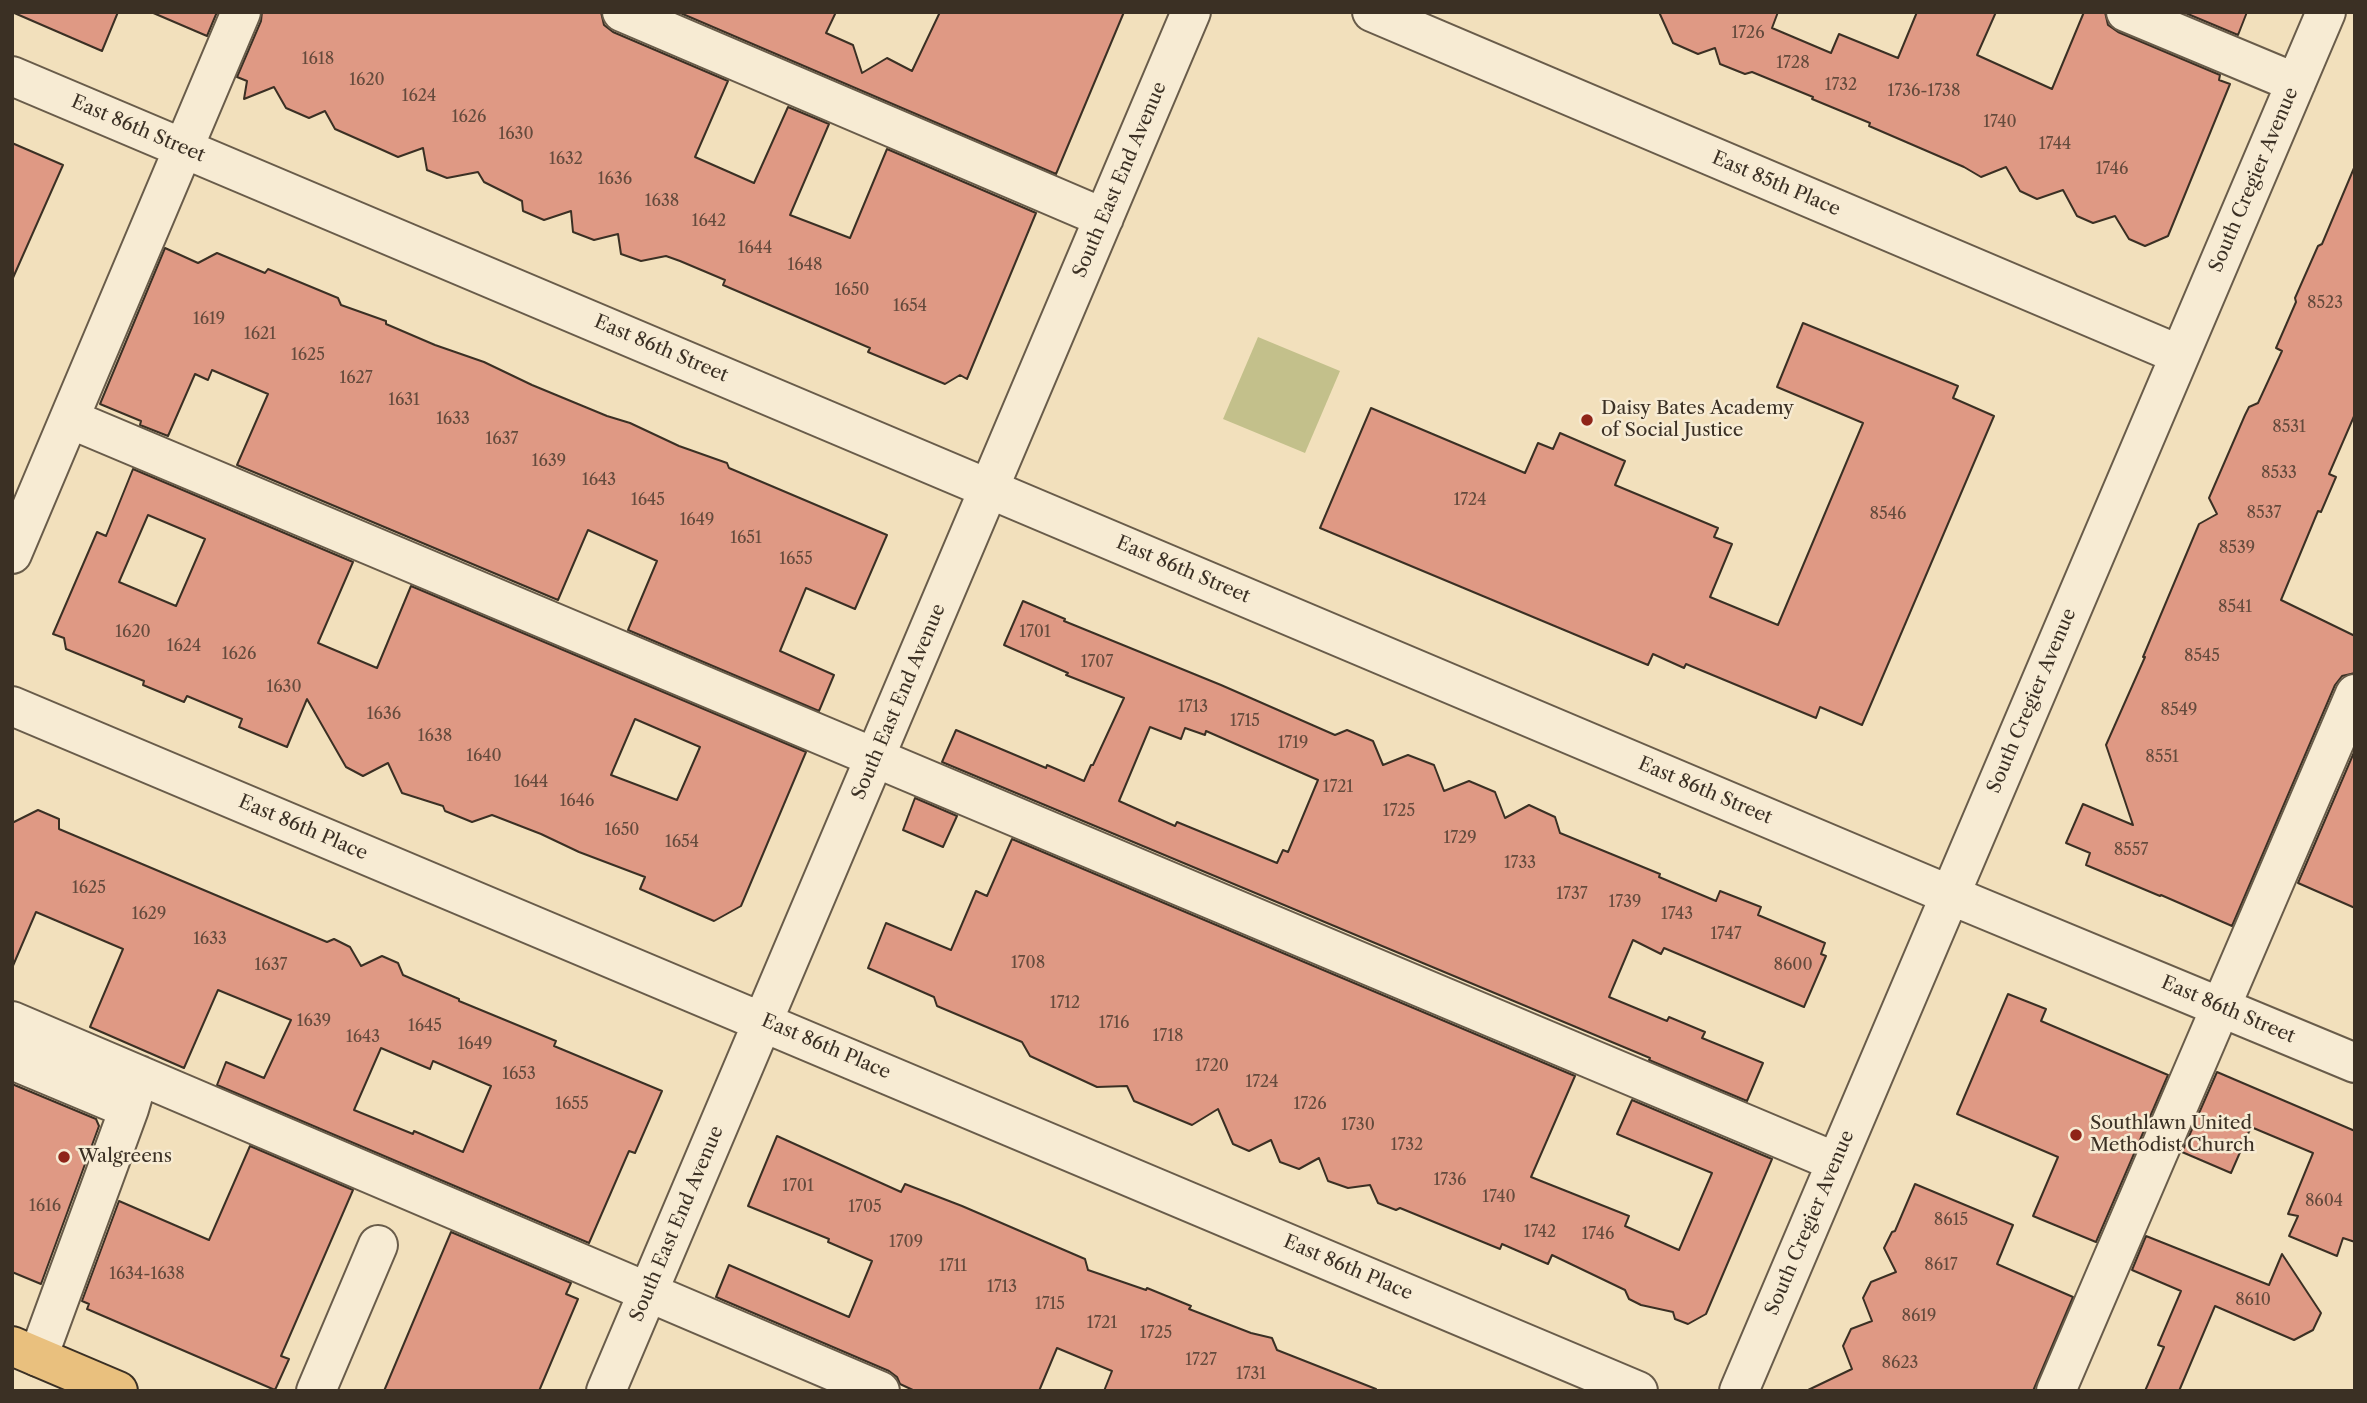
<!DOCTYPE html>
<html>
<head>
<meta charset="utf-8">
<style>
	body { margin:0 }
	#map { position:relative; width:2367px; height:1403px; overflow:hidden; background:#f2e0bc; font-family:"Libre Caslon Text",serif }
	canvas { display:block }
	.frame { position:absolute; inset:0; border:14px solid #3b3024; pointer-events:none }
</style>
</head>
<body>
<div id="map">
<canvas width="2367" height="1403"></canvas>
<div class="frame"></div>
</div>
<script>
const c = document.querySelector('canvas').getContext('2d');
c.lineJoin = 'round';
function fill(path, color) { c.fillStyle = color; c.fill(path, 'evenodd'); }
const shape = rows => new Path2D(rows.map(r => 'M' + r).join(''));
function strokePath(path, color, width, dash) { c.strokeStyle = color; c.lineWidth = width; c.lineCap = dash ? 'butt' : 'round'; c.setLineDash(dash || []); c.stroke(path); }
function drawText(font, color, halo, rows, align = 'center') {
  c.font = font + ' "Libre Caslon Text",serif'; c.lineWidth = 5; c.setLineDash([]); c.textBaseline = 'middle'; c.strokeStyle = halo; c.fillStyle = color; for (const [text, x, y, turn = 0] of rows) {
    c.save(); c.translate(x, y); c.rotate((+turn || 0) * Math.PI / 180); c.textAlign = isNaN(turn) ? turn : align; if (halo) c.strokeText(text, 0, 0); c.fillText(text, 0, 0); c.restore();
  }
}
fill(shape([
	[1258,337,1340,371,1305,453,1223,419]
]), '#c3c08b');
const building = shape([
	[12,12,118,12,102,51,12,12],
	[151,12,217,12,207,36,151,12],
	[262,12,601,12,604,25,613,32,728,81,695,157,754,183,788,107,829,124,790,215,850,238,887,149,1036,213,967,379,960,375,945,384,868,352,870,348,723,285,725,280,680,261,666,256,641,261,621,254,618,234,594,240,573,232,571,211,544,220,523,211,522,201,484,182,478,172,447,178,427,170,423,148,398,157,378,148,335,129,325,111,309,118,286,108,274,87,244,99,247,81,237,77,261,21,262,12],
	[678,12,836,12,826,33,853,45,862,73,887,58,912,71,940,12,1124,12,1056,174,678,12],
	[1659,12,1778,12,1772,28,1831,53,1839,34,1898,58,1917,12,1996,12,1977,55,2052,89,2084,12,2105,12,2108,25,2118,32,2220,75,2219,80,2230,84,2168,236,2145,246,2129,239,2115,216,2093,223,2077,216,2063,190,2037,199,2020,191,2006,167,1981,177,1964,167,1869,126,1870,123,1812,99,1813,97,1752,72,1745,74,1720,64,1715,48,1698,54,1673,43,1659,12],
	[2183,12,2247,12,2238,35,2183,12],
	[12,143,63,165,12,280,12,143],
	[2354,168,2355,414,2329,474,2336,477,2321,512,2318,511,2281,600,2355,636,2355,673,2342,676,2335,685,2232,926,2161,895,2160,896,2086,865,2090,853,2066,843,2083,804,2133,825,2106,745,2145,657,2143,657,2199,524,2217,514,2209,498,2245,415,2249,407,2258,403,2282,351,2276,348,2296,302,2295,298,2318,246,2322,244,2354,168],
	[165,248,198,263,217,253,265,273,268,269,338,298,341,305,386,321,386,324,435,345,484,362,532,385,607,416,630,423,679,446,727,463,729,468,887,535,855,609,806,588,780,651,834,675,819,711,628,630,657,561,588,530,558,600,237,465,268,394,212,370,208,380,195,374,168,436,140,425,141,421,100,404,165,248],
	[1803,323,1958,386,1953,398,1994,416,1862,725,1820,707,1816,718,1686,664,1684,668,1653,654,1648,665,1320,528,1371,408,1525,473,1538,443,1553,449,1560,433,1625,461,1615,485,1718,528,1714,537,1732,544,1710,597,1778,625,1863,423,1777,387,1803,323],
	[133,469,353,562,318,643,377,668,411,586,806,752,741,906,714,921,640,889,645,877,579,852,541,834,492,815,472,822,445,811,443,806,402,793,388,763,363,776,346,767,307,699,287,747,239,727,242,719,187,696,184,702,143,685,144,681,66,649,64,638,53,634,97,532,106,536,133,469],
	[148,515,205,539,176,606,119,582,148,515],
	[635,719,700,747,677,800,611,775,635,719],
	[1023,601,1065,619,1064,621,1221,685,1335,735,1347,730,1373,741,1383,765,1408,755,1434,765,1444,791,1469,781,1495,792,1505,818,1529,805,1555,817,1560,833,1660,874,1659,877,1716,901,1720,891,1761,907,1758,915,1825,943,1821,954,1826,956,1804,1007,1664,948,1661,954,1633,940,1609,997,1667,1021,1669,1017,1705,1032,1702,1038,1763,1063,1747,1101,1649,1060,1650,1058,942,762,956,730,1046,768,1047,765,1084,781,1091,765,1093,765,1124,698,1066,675,1068,673,1004,645,1023,601],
	[1150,727,1181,739,1185,728,1205,735,1206,731,1318,780,1288,852,1283,850,1277,863,1177,822,1175,826,1119,801,1150,727],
	[2355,750,2355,908,2298,883,2355,750],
	[915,798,957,816,943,847,903,830,915,798],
	[38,810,59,819,59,829,327,942,334,939,350,947,361,966,382,956,398,963,403,975,459,999,459,1001,556,1041,554,1046,662,1091,635,1153,629,1151,589,1243,217,1085,226,1062,264,1078,291,1020,218,990,184,1068,90,1027,123,949,36,912,12,968,12,823,38,810],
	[381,1048,430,1069,433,1061,491,1086,463,1152,414,1131,413,1134,354,1110,381,1048],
	[1012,839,1575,1076,1531,1177,1629,1216,1625,1226,1679,1250,1712,1173,1617,1134,1632,1100,1772,1159,1706,1314,1688,1324,1675,1319,1673,1312,1641,1305,1629,1299,1625,1290,1552,1255,1548,1264,1502,1244,1500,1249,1400,1208,1396,1210,1378,1203,1370,1185,1348,1188,1328,1181,1319,1158,1299,1169,1280,1162,1271,1140,1249,1151,1233,1144,1218,1109,1192,1125,1134,1101,1127,1086,1097,1087,1030,1056,1022,1042,937,1006,934,997,868,968,886,923,951,950,976,891,987,896,1012,839],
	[2008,994,2046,1009,2041,1021,2168,1075,2096,1242,2033,1216,2058,1157,1957,1114,2008,994],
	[2217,1072,2355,1131,2355,1242,2343,1238,2337,1256,2289,1236,2298,1216,2288,1214,2313,1153,2251,1127,2231,1173,2182,1152,2217,1072],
	[12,1084,96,1119,99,1126,41,1284,12,1272,12,1084],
	[777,1136,901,1192,905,1184,962,1206,1085,1259,1088,1270,1146,1290,1147,1288,1191,1306,1189,1309,1251,1333,1272,1338,1277,1350,1376,1389,1376,1391,1104,1391,1112,1371,1057,1348,1039,1391,915,1391,900,1384,897,1377,889,1371,716,1297,729,1265,849,1317,872,1261,828,1242,829,1239,748,1206,777,1136],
	[250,1146,353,1190,281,1356,289,1359,275,1390,87,1309,89,1304,82,1301,119,1201,209,1240,250,1146],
	[1915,1184,2013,1225,1997,1264,2073,1297,2033,1391,1806,1391,1852,1369,1843,1346,1851,1329,1872,1321,1863,1298,1871,1282,1896,1272,1884,1248,1892,1232,1895,1231,1915,1184],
	[451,1232,571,1283,566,1294,578,1299,539,1391,384,1391,451,1232],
	[2146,1236,2269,1285,2282,1254,2321,1313,2313,1330,2294,1340,2215,1306,2179,1391,2145,1391,2164,1347,2158,1345,2181,1291,2132,1270,2146,1236]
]);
fill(building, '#df9984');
strokePath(building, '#3b3024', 2);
const minor = shape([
	[622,12,1104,218],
	[1372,12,2180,355],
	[2126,12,2296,83],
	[12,76,1950,895,2355,1063],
	[70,419,1836,1162],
	[12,554,241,12],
	[12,706,1638,1391],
	[12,1021,880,1391],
	[12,1060,129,1109],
	[38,1357,129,1109,139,1075],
	[316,1391,378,1245],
	[606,1391,1191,12],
	[1739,1391,2326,12],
	[2056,1391,2355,694]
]);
const major = shape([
	[12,1346,118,1391]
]);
strokePath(minor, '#695c4a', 42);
strokePath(major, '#3b3024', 42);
strokePath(minor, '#f7ebd3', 38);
strokePath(major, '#e9c07e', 38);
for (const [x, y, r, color] of [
	[1587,420,7,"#8f2418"],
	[2076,1135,7,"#8f2418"],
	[64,1157,7,"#8f2418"]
]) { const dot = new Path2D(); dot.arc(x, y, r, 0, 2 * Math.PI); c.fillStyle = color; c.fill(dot); strokePath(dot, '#f7ebd3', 2.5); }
drawText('16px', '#644a3c', null, [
	["1726",1748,33],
	["1618",318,59],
	["1728",1793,63],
	["1620",367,80],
	["1732",1841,85],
	["1736-1738",1924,91],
	["1624",419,96],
	["1626",469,117],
	["1740",2000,122],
	["1630",516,134],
	["1744",2055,144],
	["1632",566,159],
	["1746",2112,169],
	["1636",615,179],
	["1638",662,201],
	["1642",709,221],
	["1644",755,248],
	["1648",805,265],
	["1650",852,290],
	["8523",2325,303],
	["1654",910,306],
	["1619",209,319],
	["1621",260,334],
	["1625",308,355],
	["1627",356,378],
	["1631",404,400],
	["1633",453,419],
	["8531",2289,427],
	["1637",502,439],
	["1639",549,461],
	["8533",2279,473],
	["1643",599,480],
	["1645",648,500],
	["1724",1470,500],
	["8537",2264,513],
	["8546",1888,514],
	["1649",697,520],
	["1651",746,538],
	["8539",2237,548],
	["1655",796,559],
	["8541",2235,607],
	["1620",133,632],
	["1701",1035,632],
	["1624",184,646],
	["1626",239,654],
	["8545",2202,656],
	["1707",1097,662],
	["1630",284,687],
	["1713",1193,707],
	["8549",2179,710],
	["1636",384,714],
	["1715",1245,721],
	["1638",435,736],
	["1719",1293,743],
	["1640",484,756],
	["8551",2162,757],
	["1644",531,782],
	["1721",1338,787],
	["1646",577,801],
	["1725",1399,811],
	["1650",622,830],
	["1729",1460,838],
	["1654",682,842],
	["8557",2131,850],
	["1733",1520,863],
	["1625",89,888],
	["1737",1572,894],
	["1739",1625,902],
	["1629",149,914],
	["1743",1677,914],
	["1747",1726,934],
	["1633",210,939],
	["1708",1028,963],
	["1637",271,965],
	["8600",1793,965],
	["1712",1065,1003],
	["1639",314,1021],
	["1716",1114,1023],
	["1645",425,1026],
	["1718",1168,1036],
	["1643",363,1037],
	["1649",475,1044],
	["1720",1212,1066],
	["1653",519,1074],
	["1724",1262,1082],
	["1655",572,1104],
	["1726",1310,1104],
	["1730",1358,1125],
	["1732",1407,1145],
	["1736",1450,1180],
	["1701",798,1186],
	["1740",1499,1197],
	["8604",2324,1201],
	["1616",45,1206],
	["1705",865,1207],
	["8615",1951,1220],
	["1742",1540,1232],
	["1746",1598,1234],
	["1709",906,1242],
	["8617",1941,1265],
	["1711",953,1266],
	["1634-1638",147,1274],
	["1713",1002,1287],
	["8610",2253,1300],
	["1715",1050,1304],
	["8619",1919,1316],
	["1721",1102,1323],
	["1725",1156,1333],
	["1727",1201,1360],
	["8623",1900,1363],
	["1731",1251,1374]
]);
drawText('19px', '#3b3024', '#f7ebd3', [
	["East 86th Street",138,129,23],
	["South East End Avenue",1120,180,-67],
	["South Cregier Avenue",2254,180,-67],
	["East 85th Place",1776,184,23],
	["East 86th Street",661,349,23],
	["East 86th Street",1183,570,23],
	["South Cregier Avenue",2032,701,-67],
	["South East End Avenue",899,702,-67],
	["East 86th Street",1705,791,23],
	["East 86th Place",303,828,23],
	["East 86th Street",2228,1010,23],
	["East 86th Place",826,1047,23],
	["South Cregier Avenue",1810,1223,-67],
	["South East End Avenue",677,1224,-67],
	["East 86th Place",1348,1268,23]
]);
drawText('19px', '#3b3024', '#f7ebd3', [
	["Daisy Bates Academy",1601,409],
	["of Social Justice",1601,431],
	["Southlawn United",2090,1124],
	["Methodist Church",2090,1146],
	["Walgreens",78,1157]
], 'left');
</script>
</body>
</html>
